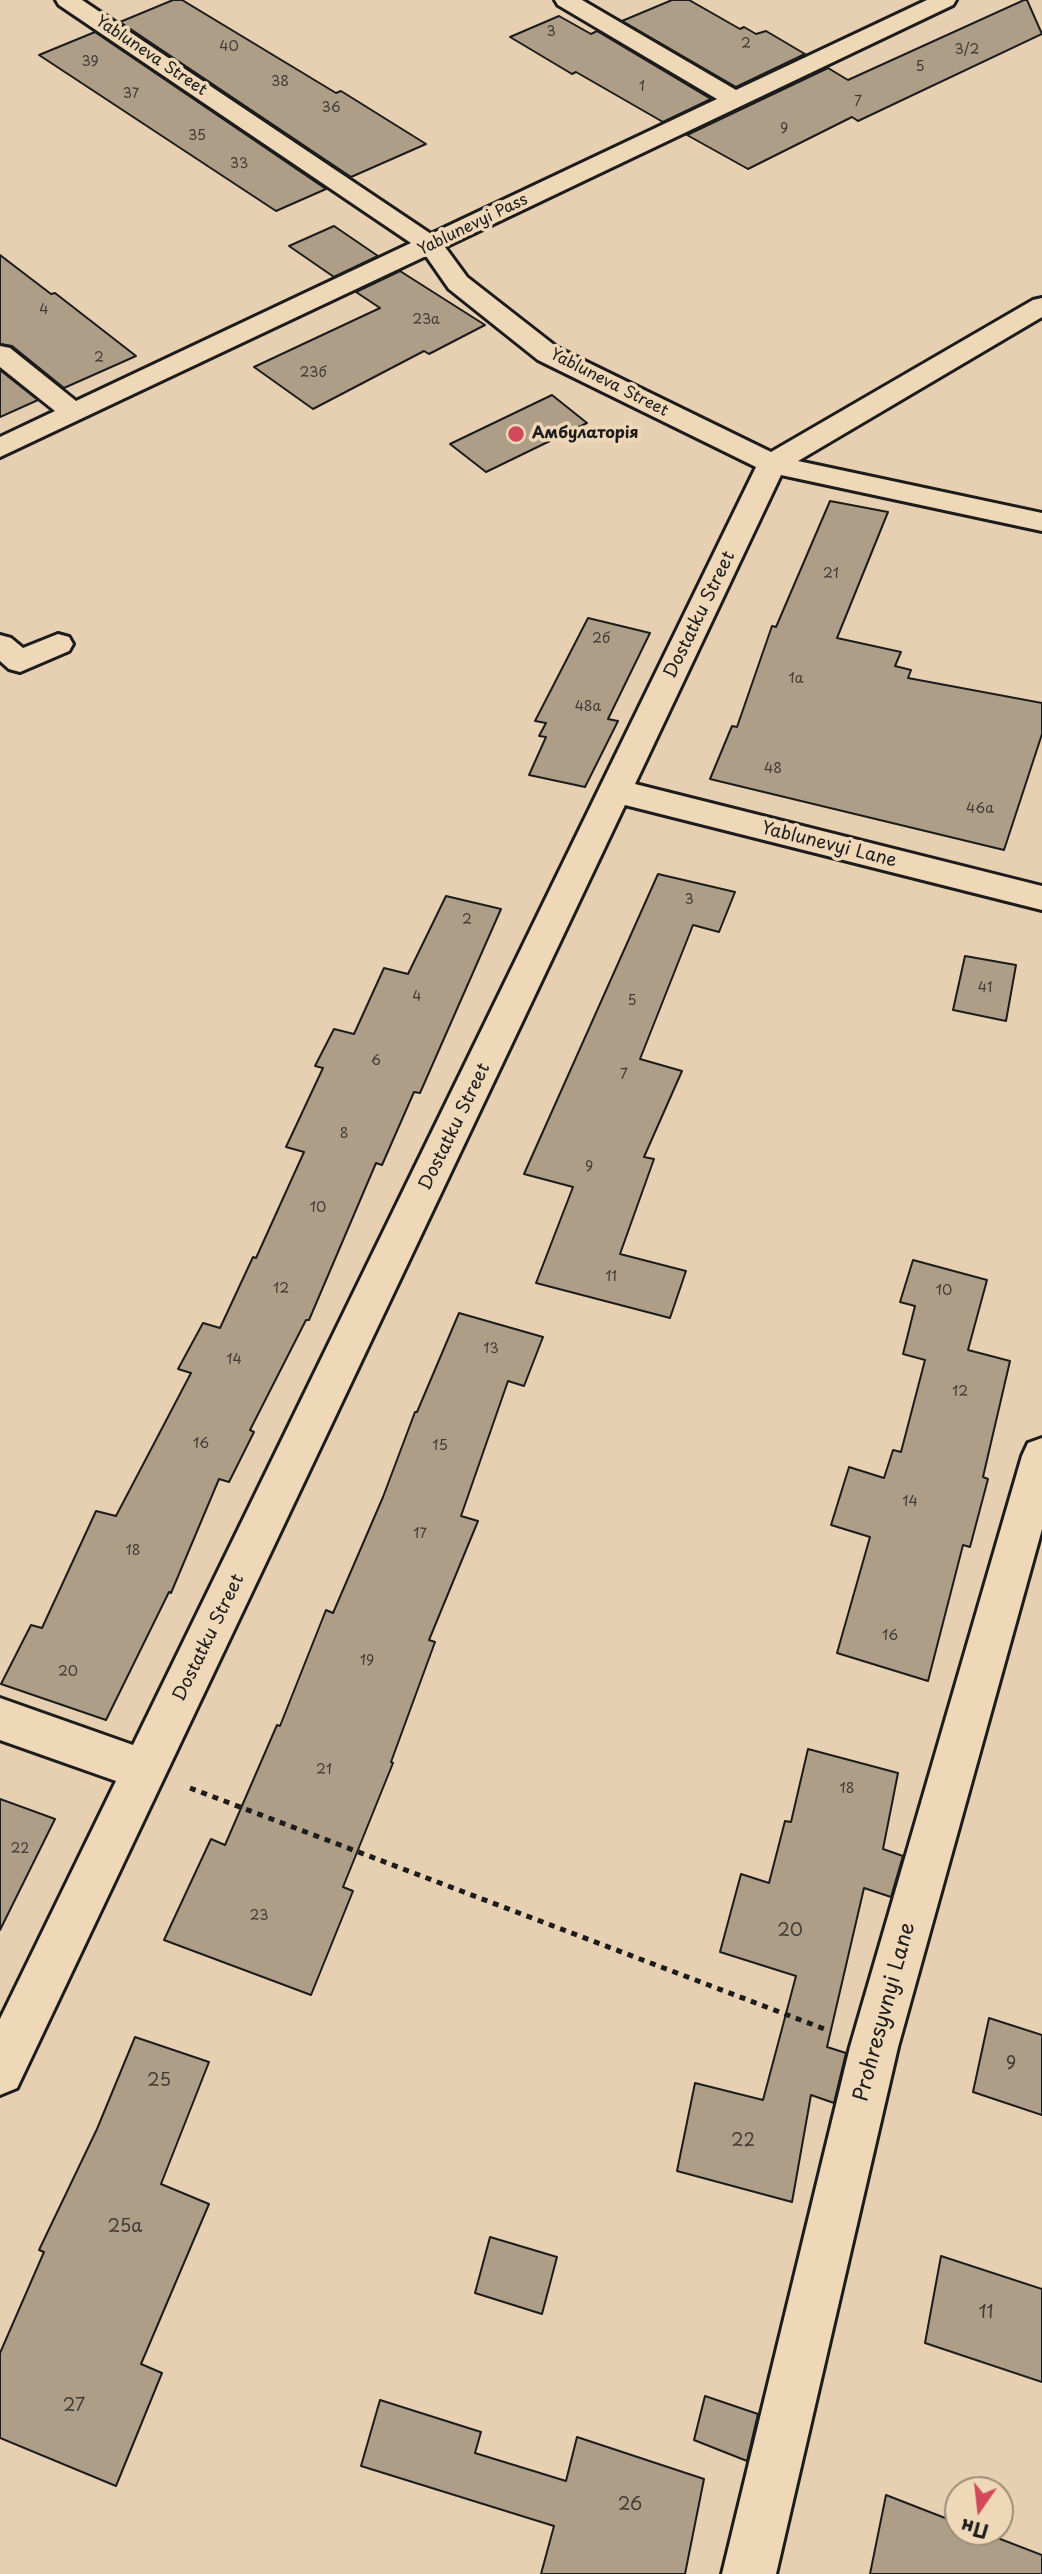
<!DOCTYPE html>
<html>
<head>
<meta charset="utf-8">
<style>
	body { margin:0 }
	#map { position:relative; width:1042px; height:2574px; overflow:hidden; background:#e7d0b1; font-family:"Playpen Sans",sans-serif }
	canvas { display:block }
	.north { position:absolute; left:944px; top:2476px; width:70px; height:70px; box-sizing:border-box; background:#efd8b7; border:2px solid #9b8d79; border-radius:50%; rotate:194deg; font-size:19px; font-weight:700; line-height:28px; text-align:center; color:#1c1c1c }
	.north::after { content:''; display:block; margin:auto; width:24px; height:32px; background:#d1495b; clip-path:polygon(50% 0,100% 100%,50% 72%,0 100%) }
</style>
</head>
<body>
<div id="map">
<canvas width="1042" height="2574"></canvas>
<div class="north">Пн</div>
</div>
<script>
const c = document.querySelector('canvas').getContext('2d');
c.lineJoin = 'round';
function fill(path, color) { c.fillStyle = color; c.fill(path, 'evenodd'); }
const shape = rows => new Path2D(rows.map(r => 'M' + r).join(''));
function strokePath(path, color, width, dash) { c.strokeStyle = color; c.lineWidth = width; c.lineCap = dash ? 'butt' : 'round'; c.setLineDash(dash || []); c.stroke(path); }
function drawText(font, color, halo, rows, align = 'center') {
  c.font = font + ' "Playpen Sans",sans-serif'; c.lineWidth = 7; c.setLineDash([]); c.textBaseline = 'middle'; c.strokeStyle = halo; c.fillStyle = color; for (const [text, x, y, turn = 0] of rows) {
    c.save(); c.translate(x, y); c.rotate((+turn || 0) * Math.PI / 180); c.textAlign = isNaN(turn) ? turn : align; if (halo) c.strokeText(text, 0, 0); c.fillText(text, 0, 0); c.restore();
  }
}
const building = shape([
	[173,0,182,0,336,93,341,91,426,144,351,177,120,22,173,0],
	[672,0,689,0,740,29,744,27,756,34,766,31,805,54,736,87,622,21,672,0],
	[1024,0,1027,0,1042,34,858,121,852,117,748,169,687,135,828,68,848,80,1024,0],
	[559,16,591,34,597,31,711,99,663,122,576,72,572,74,510,37,559,16],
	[95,32,326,189,276,211,39,55,95,32],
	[334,226,378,256,334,277,289,246,334,226],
	[0,255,51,294,55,293,136,356,64,388,12,346,0,344,0,255],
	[400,271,485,325,429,354,424,351,313,409,254,367,380,308,356,292,400,271],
	[0,370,38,400,0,417,0,370],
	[552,395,587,423,486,472,450,444,552,395],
	[830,501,888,512,837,638,901,652,895,666,911,670,908,678,1042,703,1042,734,1004,850,710,779,732,726,737,727,772,626,776,627,830,501],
	[588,618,650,633,608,719,618,721,585,787,529,775,546,737,539,736,546,723,535,721,588,618],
	[658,874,735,892,719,932,693,925,640,1059,682,1071,644,1157,654,1159,620,1254,686,1271,670,1318,536,1283,573,1187,524,1174,658,874],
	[446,896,501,909,420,1093,414,1092,382,1165,376,1163,309,1320,306,1320,250,1430,254,1432,229,1482,219,1479,171,1593,169,1592,106,1720,1,1684,31,1625,42,1628,96,1511,116,1516,191,1373,178,1369,203,1323,220,1328,253,1257,256,1258,304,1152,286,1147,323,1068,315,1066,334,1029,354,1034,384,968,408,974,446,896],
	[965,956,1016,965,1006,1021,953,1010,965,956],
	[913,1260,987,1280,968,1350,1010,1361,983,1477,988,1479,970,1547,963,1545,928,1681,837,1653,870,1537,831,1525,849,1467,884,1478,893,1450,901,1452,925,1360,903,1354,915,1306,900,1302,913,1260],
	[459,1313,543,1337,524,1386,508,1381,461,1516,478,1521,429,1640,435,1642,391,1762,393,1763,343,1887,353,1891,311,1995,164,1940,211,1839,225,1845,277,1725,280,1726,326,1610,333,1613,383,1497,415,1412,417,1412,459,1313],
	[808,1749,898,1773,883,1849,903,1856,891,1897,864,1888,827,2047,846,2053,834,2103,811,2095,792,2202,677,2171,695,2083,763,2100,796,1976,720,1952,741,1874,769,1883,785,1821,791,1822,808,1749],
	[0,1799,55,1819,0,1930,0,1799],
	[989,2018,1042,2035,1042,2115,973,2092,989,2018],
	[135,2037,209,2062,161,2184,209,2204,141,2364,162,2373,116,2486,0,2438,0,2353,44,2252,39,2250,97,2129,135,2037],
	[490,2237,557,2257,542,2314,475,2293,490,2237],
	[941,2256,1042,2289,1042,2382,925,2343,941,2256],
	[705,2396,758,2414,747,2461,694,2440,705,2396],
	[380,2400,481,2432,475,2453,566,2481,577,2437,704,2479,685,2574,541,2574,554,2526,361,2466,380,2400],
	[886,2495,958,2523,958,2532,982,2532,1042,2555,1042,2574,870,2574,886,2495]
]);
fill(building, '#ae9e88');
strokePath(building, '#1c1c1c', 2);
const minor = shape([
	[56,0,82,0,431,234,717,99,558,5,555,0,582,0,736,90,927,0,956,0,953,5,445,247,467,277,558,348,771,452,1033,300,1042,298,1042,317,798,461,1042,513,1042,531,781,475,635,784,1042,886,1042,910,625,805,17,2088,0,2095,0,2019,116,1781,0,1740,0,1698,133,1745,756,467,538,360,449,289,426,256,0,457,0,437,55,411,0,367,0,346,10,348,76,401,411,243,59,5,56,0],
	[58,634,69,637,73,644,69,651,20,672,9,669,0,661,0,635,11,638,23,648,58,634],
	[1042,1438,1042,1529,898,2047,776,2574,722,2574,850,2047,1022,1456,1028,1443,1042,1438]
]);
strokePath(minor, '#1c1c1c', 6);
strokePath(shape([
	[190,1788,827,2030]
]), '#1c1c1c', 5, [6, 6]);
fill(minor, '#efd8b7');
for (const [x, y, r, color] of [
	[516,434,9,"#d1495b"]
]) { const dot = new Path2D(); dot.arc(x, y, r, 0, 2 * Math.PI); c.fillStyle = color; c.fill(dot); strokePath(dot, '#efd8b7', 2.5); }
drawText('14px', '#403c37', null, [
	["3",551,32],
	["2",746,44],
	["40",229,47],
	["3/2",967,50],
	["39",90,62],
	["5",920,67],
	["38",280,82],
	["1",642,87],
	["37",131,94],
	["7",858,102],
	["36",331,108],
	["9",784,129],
	["35",197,136],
	["33",239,164],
	["4",44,310],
	["23а",426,320],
	["2",99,358],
	["23б",313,373],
	["21",831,574],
	["2б",601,639],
	["1а",796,679],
	["48а",588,707],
	["48",773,769],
	["46а",980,809],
	["3",689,900],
	["2",467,920],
	["41",985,988],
	["4",417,997],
	["5",632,1001],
	["6",376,1061],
	["7",624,1075],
	["8",344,1134],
	["9",589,1167],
	["10",318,1208],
	["11",611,1277],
	["12",281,1289],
	["10",944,1291],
	["13",491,1349],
	["14",234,1360],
	["12",960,1392],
	["16",201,1444],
	["15",440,1446],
	["14",910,1502],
	["17",420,1534],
	["18",133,1551],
	["16",890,1636],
	["19",367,1661],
	["20",68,1672],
	["21",324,1770],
	["18",847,1789],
	["22",20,1849],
	["23",259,1916]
]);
drawText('16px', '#1c1c1c', '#efd8b7', [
	["Yabluneva Street",151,56,34],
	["Yablunevyi Pass",473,225,-26],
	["Yabluneva Street",609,383,27]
]);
drawText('bold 16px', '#1c1c1c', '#efd8b7', [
	["Амбулаторія",532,434]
], 'left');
drawText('18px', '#1c1c1c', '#efd8b7', [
	["Dostatku Street",700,615,-64],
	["Yablunevyi Lane",829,845,14],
	["Dostatku Street",455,1127,-64],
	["Dostatku Street",209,1638,-64]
]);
drawText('18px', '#403c37', null, [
	["20",790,1931],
	["9",1011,2064],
	["25",159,2081],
	["22",743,2141],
	["25а",125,2227],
	["11",986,2313],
	["27",74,2406],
	["26",630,2505]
]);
drawText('21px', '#1c1c1c', '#efd8b7', [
	["Prohresyvnyi Lane",885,2012,-75]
]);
</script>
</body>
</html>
